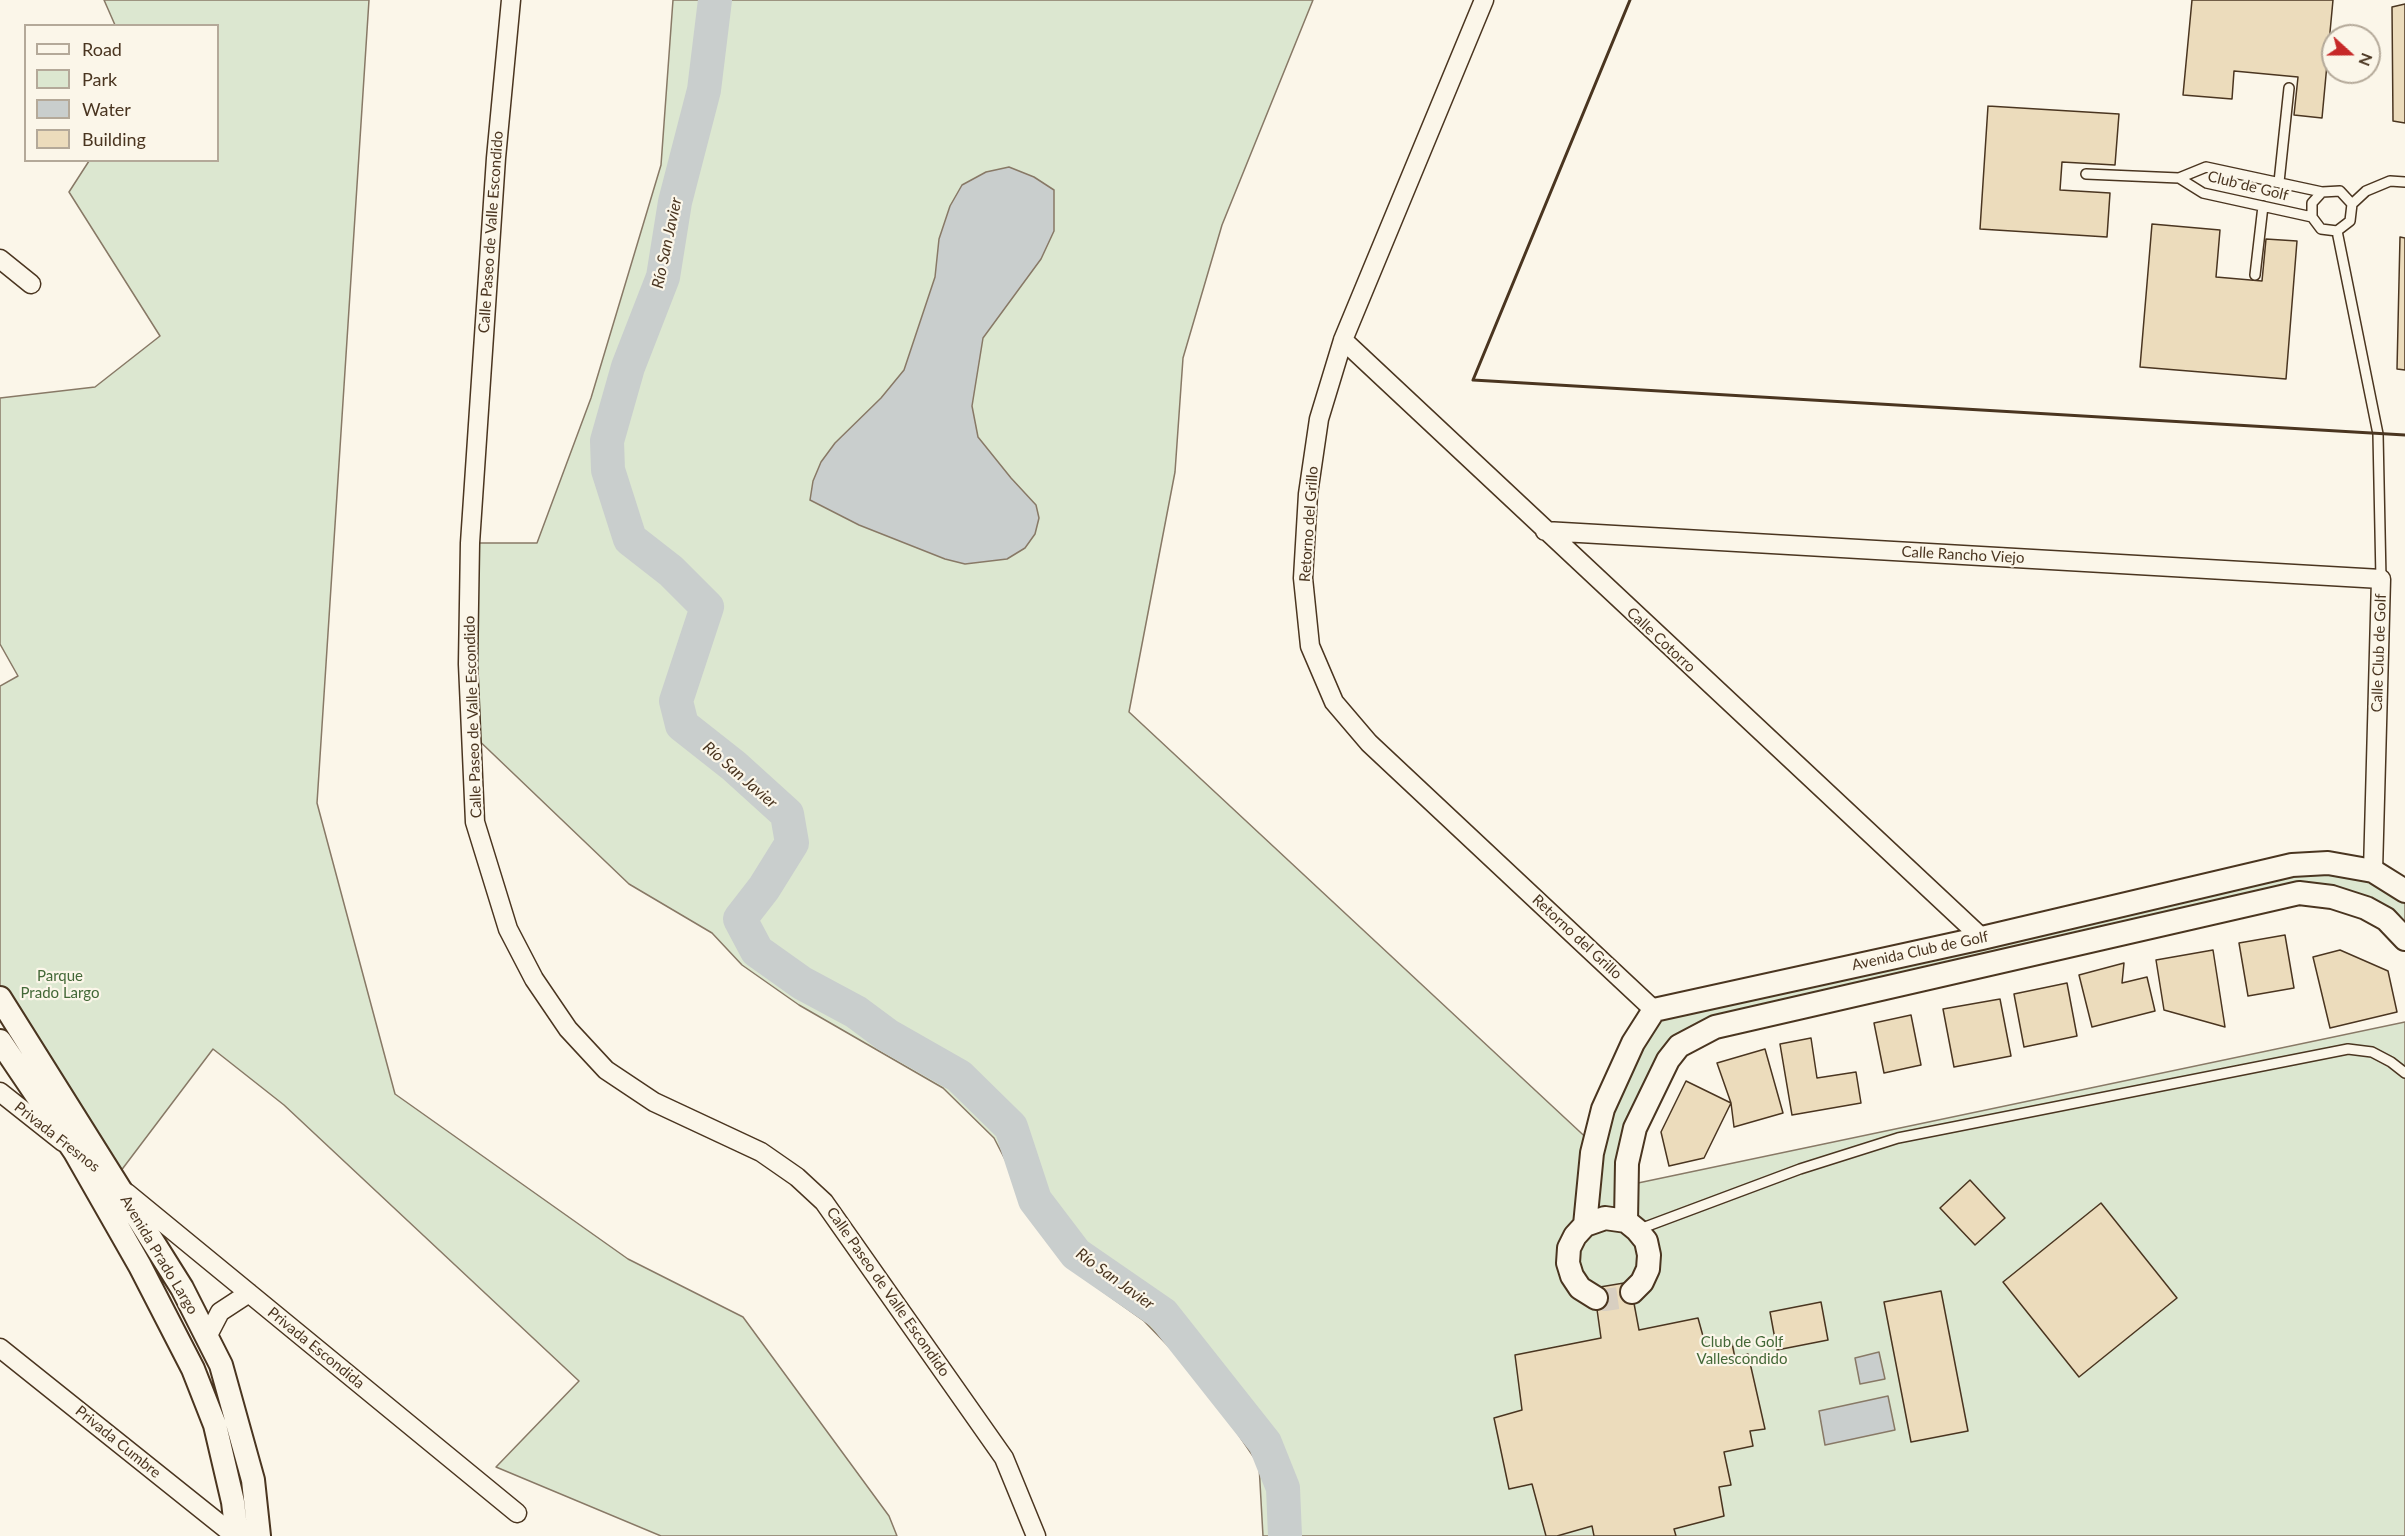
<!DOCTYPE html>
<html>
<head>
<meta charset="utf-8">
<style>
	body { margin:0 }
	#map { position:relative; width:2405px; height:1536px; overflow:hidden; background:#fbf6e9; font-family:Lato,sans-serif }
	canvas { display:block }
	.legend { position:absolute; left:24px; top:24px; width:195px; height:138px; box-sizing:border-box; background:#fbf6e9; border:2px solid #b4a999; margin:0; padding:8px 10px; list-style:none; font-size:18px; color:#4a3520 }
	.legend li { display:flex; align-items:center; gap:12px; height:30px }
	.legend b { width:30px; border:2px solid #b4a999 }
	.north { position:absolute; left:2321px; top:24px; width:60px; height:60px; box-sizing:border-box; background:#fbf6e9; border:2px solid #b4a999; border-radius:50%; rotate:111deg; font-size:16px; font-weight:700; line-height:24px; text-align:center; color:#4a3520 }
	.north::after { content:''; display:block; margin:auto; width:21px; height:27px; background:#c62828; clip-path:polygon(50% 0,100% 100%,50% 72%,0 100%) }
</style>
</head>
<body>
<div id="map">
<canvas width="2405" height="1536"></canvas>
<ul class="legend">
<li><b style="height:8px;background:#fbf6e9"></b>Road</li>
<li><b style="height:16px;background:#dce7d0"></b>Park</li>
<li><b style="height:16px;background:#c9cecd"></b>Water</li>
<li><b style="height:16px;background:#ecdcbc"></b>Building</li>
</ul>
<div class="north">N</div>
</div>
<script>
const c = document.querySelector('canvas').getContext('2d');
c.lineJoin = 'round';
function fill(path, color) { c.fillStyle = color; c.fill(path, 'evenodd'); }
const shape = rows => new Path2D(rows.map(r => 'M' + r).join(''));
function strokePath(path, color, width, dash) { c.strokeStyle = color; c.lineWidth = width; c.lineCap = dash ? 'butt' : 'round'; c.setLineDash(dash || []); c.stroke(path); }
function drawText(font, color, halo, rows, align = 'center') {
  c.font = font + ' Lato,sans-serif'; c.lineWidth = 4.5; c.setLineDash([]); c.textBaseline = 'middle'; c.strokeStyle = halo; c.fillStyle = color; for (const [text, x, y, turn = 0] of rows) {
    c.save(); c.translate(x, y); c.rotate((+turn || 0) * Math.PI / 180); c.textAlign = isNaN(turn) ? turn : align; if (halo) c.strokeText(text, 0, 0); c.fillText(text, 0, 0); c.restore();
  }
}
const green = shape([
	[104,0,369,0,317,803,395,1094,628,1259,743,1317,889,1516,897,1536,661,1536,496,1467,579,1381,284,1105,213,1049,117,1176,0,998,0,686,18,676,0,644,0,398,95,387,160,336,69,192,89,161,218,160,218,26,115,25,104,0],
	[673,0,1313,0,1222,225,1183,358,1175,472,1129,712,1594,1145,1654,1010,2328,863,2405,891,2405,939,2386,919,2299,893,1679,1046,1635,1128,1638,1183,2405,1022,2405,1536,1263,1536,1259,1465,1202,1381,1144,1321,1085,1279,1048,1243,994,1138,943,1088,799,1005,742,965,712,933,629,884,470,732,470,543,537,543,591,398,661,165,673,0]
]);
fill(green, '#dce7d0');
strokePath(green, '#887966', 1.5);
const water = shape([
	[1009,167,1034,177,1054,190,1054,231,1041,259,983,338,972,406,978,437,1011,478,1036,505,1039,518,1035,534,1025,548,1007,559,965,564,945,559,859,525,810,500,813,481,821,462,835,443,881,398,904,370,935,277,939,239,950,206,962,185,986,172,1009,167],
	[1879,1352,1885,1379,1860,1384,1855,1358,1879,1352],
	[1888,1396,1895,1430,1825,1445,1819,1411,1888,1396]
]);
fill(water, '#c9cecd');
strokePath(water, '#887966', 1.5);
strokePath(shape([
	[715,0,704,90,675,202,663,277,628,367,607,441,608,470,630,539,671,571,707,607,676,701,682,725,734,766,787,814,792,843,764,888,740,919,757,951,802,983,856,1012,887,1035,959,1076,1011,1127,1035,1200,1076,1254,1163,1314,1265,1443,1283,1488,1285,1536]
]), '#c9cecd', 34);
const building = shape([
	[2192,0,2333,0,2322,118,2294,115,2298,77,2234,71,2232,99,2183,95,2192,0],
	[2405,4,2405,123,2393,121,2392,7,2405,4],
	[1988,106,2119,114,2115,165,2062,162,2060,190,2110,193,2107,237,1980,229,1988,106],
	[2152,224,2220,230,2216,277,2262,281,2266,239,2297,241,2286,379,2140,367,2152,224],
	[2400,237,2405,238,2405,370,2397,369,2400,237],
	[2285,935,2294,988,2248,996,2239,943,2285,935],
	[2213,950,2225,1027,2164,1010,2156,960,2213,950],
	[2340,950,2388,971,2397,1012,2330,1028,2313,957,2340,950],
	[2124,963,2122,983,2147,977,2155,1011,2092,1027,2079,975,2124,963],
	[2067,983,2077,1036,2024,1047,2014,994,2067,983],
	[2000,999,2011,1056,1954,1067,1943,1009,2000,999],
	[1911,1015,1921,1065,1884,1073,1874,1023,1911,1015],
	[1811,1038,1817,1078,1856,1072,1861,1103,1792,1115,1780,1044,1811,1038],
	[1765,1049,1783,1113,1734,1127,1731,1103,1717,1063,1765,1049],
	[1686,1081,1731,1103,1704,1158,1669,1166,1661,1132,1686,1081],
	[1970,1180,2005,1218,1975,1245,1940,1208,1970,1180],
	[2101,1203,2177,1298,2079,1377,2003,1282,2101,1203],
	[1630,1282,1639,1330,1698,1318,1706,1347,1732,1343,1735,1358,1748,1354,1765,1429,1750,1431,1753,1446,1724,1452,1731,1485,1719,1487,1724,1516,1674,1529,1676,1536,1594,1536,1592,1526,1557,1536,1546,1536,1532,1484,1509,1489,1494,1418,1522,1410,1515,1355,1601,1338,1594,1288,1630,1282],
	[1941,1291,1968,1431,1911,1442,1884,1302,1941,1291],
	[1821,1302,1828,1340,1777,1350,1770,1312,1821,1302]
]);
fill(building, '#ecdcbc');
strokePath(building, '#4a3520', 1.5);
strokePath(shape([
	[1596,1298,1605,1300,1619,1298,1632,1292]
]), '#d8cfc1', 22, [22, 11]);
const service = shape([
	[2086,174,2179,178,2206,167,2322,192],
	[2179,178,2203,193,2312,217],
	[2279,182,2289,88],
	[2352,204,2340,191,2322,192,2312,203,2312,217,2321,229,2337,231,2350,221,2352,204,2366,191,2390,181,2405,182],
	[2337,231,2378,434,2381,579],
	[2255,275,2263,206],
	[1637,1230,1800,1169,1898,1138,2348,1049,2372,1052,2391,1062,2405,1073]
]);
const minor = shape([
	[511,0,496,158,470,543,468,664,475,822,508,929,534,979,568,1029,606,1070,654,1102,761,1152,797,1177,824,1202,1004,1458,1036,1536],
	[1484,0,1343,340,1319,419,1308,494,1303,578,1310,646,1334,702,1369,743,1654,1010],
	[0,259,31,284],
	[1343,340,1982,938],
	[1545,531,2381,579,2373,871],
	[0,1092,63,1142],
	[127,1193,517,1513],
	[207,1337,220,1312,249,1293],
	[0,1348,235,1536]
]);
const tertiary = shape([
	[0,998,182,1288,221,1365,253,1480,259,1536],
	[0,1041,75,1152,140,1266,193,1369,215,1425,233,1502,237,1536],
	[1626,1221,1627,1163,1635,1128,1668,1060,1679,1046,1715,1027,2299,893,2332,897,2366,908,2386,919,2405,939],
	[1585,1225,1592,1153,1603,1109,1633,1043,1654,1010,1982,938,2292,865,2328,863,2373,871,2405,891],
	[1596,1298,1580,1288,1572,1276,1568,1263,1569,1248,1575,1236,1585,1225,1605,1218,1626,1221,1637,1230,1646,1241,1649,1255,1648,1269,1642,1282,1632,1292]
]);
strokePath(service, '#4a3520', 12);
strokePath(minor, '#4a3520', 21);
strokePath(tertiary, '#4a3520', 26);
strokePath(service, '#fbf6e9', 9);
strokePath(minor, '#fbf6e9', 18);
strokePath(tertiary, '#fbf6e9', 22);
strokePath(shape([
	[1630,0,1473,380,2405,435]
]), '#4a3520', 3);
drawText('15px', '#4a3520', '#fbf6e9', [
	["Club de Golf",2248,186,14],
	["Calle Paseo de Valle Escondido",491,232,-86],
	["Retorno del Grillo",1309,524,-86],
	["Calle Rancho Viejo",1963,555,3],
	["Calle Cotorro",1661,640,43],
	["Calle Club de Golf",2379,653,-88],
	["Calle Paseo de Valle Escondido",473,717,-92],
	["Retorno del Grillo",1577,937,43],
	["Avenida Club de Golf",1920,951,-12],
	["Privada Fresnos",57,1137,38],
	["Avenida Prado Largo",159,1255,59],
	["Calle Paseo de Valle Escondido",888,1292,55],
	["Privada Escondida",316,1348,39],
	["Privada Cumbre",118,1442,39]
]);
drawText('15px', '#436837', '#fbf6e9', [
	["Parque",60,976],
	["Prado Largo",60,993],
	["Club de Golf",1742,1342],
	["Vallescondido",1742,1359]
]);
drawText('italic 16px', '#4a3520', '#fbf6e9', [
	["Río San Javier",667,243,-78],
	["Río San Javier",740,775,41],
	["Río San Javier",1115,1279,36]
]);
</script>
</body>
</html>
